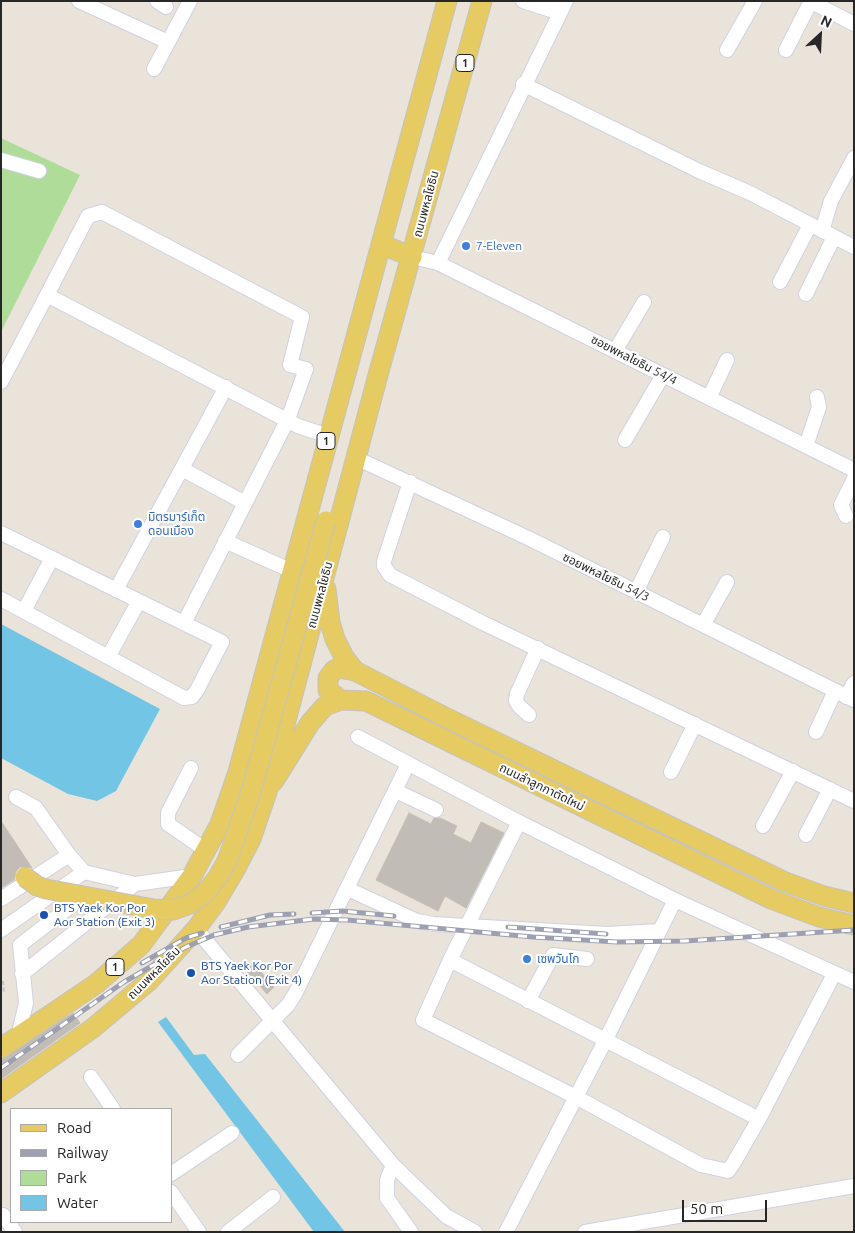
<!DOCTYPE html>
<html>
<head>
<meta charset="utf-8">
<style>
	body { margin:0 }
	#map { position:relative; width:855px; height:1233px; overflow:hidden; background:#e9e3da; font-family:Ubuntu,sans-serif }
	canvas { display:block }
	.frame { position:absolute; inset:0; border:2px solid #272727; pointer-events:none }
	.legend { position:absolute; left:10px; top:1108px; width:162px; height:115px; box-sizing:border-box; background:#fff; border:1px solid #a9a9a9; margin:0; padding:6px 9px; list-style:none; font-size:15px; color:#272727 }
	.legend li { display:flex; align-items:center; gap:10px; height:25px }
	.legend b { width:25px; border:1px solid #a9a9a9 }
	.north { position:absolute; left:795px; top:10px; width:50px; height:50px; -webkit-text-stroke:4px #fff; paint-order:stroke; rotate:25deg; font-size:14px; font-weight:700; line-height:20px; text-align:center; color:#272727 }
	.north::after { content:''; display:block; margin:auto; width:18px; height:22px; background:#272727; clip-path:polygon(50% 0,100% 100%,50% 72%,0 100%) }
	.scale { position:absolute; left:682px; top:1200px; width:85px; height:22px; box-sizing:border-box; border:2px solid #272727; border-top:0; padding-left:6px; font-size:15px; line-height:18px; white-space:nowrap; color:#272727; -webkit-text-stroke:4px #fff; paint-order:stroke }
</style>
</head>
<body>
<div id="map">
<canvas width="855" height="1233"></canvas>
<div class="frame"></div>
<ul class="legend">
<li><b style="height:6px;background:#e6ca62"></b>Road</li>
<li><b style="height:6px;background:#9da0b1"></b>Railway</li>
<li><b style="height:14px;background:#afdd99"></b>Park</li>
<li><b style="height:14px;background:#72c5e5"></b>Water</li>
</ul>
<div class="north">N</div>
<div class="scale">50 m</div>
</div>
<script>
const c = document.querySelector('canvas').getContext('2d');
c.lineJoin = 'round';
function fill(path, color) { c.fillStyle = color; c.fill(path, 'evenodd'); }
const shape = rows => new Path2D(rows.map(r => 'M' + r).join(''));
function strokePath(path, color, width, dash) { c.strokeStyle = color; c.lineWidth = width; c.lineCap = dash ? 'butt' : 'round'; c.setLineDash(dash || []); c.stroke(path); }
function drawText(font, color, halo, rows, align = 'center') {
  c.font = font + ' Ubuntu,"Noto Sans Thai",sans-serif'; c.lineWidth = 4; c.setLineDash([]); c.textBaseline = 'middle'; c.strokeStyle = halo; c.fillStyle = color; for (const [text, x, y, turn = 0] of rows) {
    c.save(); c.translate(x, y); c.rotate((+turn || 0) * Math.PI / 180); c.textAlign = isNaN(turn) ? turn : align; if (halo) c.strokeText(text, 0, 0); c.fillText(text, 0, 0); c.restore();
  }
}
fill(shape([
	[1,138,80,175,1,332]
]), '#afdd99');
fill(shape([
	[1,624,160,709,116,791,97,801,68,794,1,758],
	[166,1017,194,1055,205,1054,345,1232,314,1232,158,1022]
]), '#72c5e5');
const building = shape([
	[409,813,431,824,434,818,440,818,457,826,453,834,471,843,481,822,504,833,466,908,445,896,438,911,376,880,409,813],
	[1,821,32,868,20,867,16,871,14,880,1,888,1,821],
	[253,963,274,987,267,994,245,969,253,963],
	[73,1013,80,1023,1,1079,1,1059,73,1013]
]);
fill(building, '#c1bdb6');
strokePath(building, '#c4bfb4', 1);
const minor = shape([
	[79,1,168,42],
	[157,1,166,7],
	[523,1,554,11,556,1],
	[810,1,854,24],
	[727,50,755,1],
	[786,50,811,1],
	[154,69,190,1],
	[523,84,699,171,750,193,854,247],
	[1,160,39,171],
	[822,231,831,201,854,158],
	[412,257,438,263,854,470],
	[438,263,566,1],
	[780,282,810,225],
	[806,294,834,237],
	[47,295,88,216,102,212,302,317,290,365,306,369,288,419,184,623],
	[615,351,644,302],
	[1,382,47,295,298,426,328,436],
	[709,398,727,360],
	[625,440,663,375],
	[806,446,819,407,817,397],
	[356,458,528,538,854,700],
	[182,469,245,503],
	[410,482,384,561,384,566,390,575,483,623,854,801],
	[846,516,841,505,854,479],
	[1,533,222,642,197,690,192,697,184,698,1,599],
	[225,541,292,571],
	[116,590,226,387],
	[636,592,663,537],
	[24,611,52,558],
	[703,625,727,582],
	[108,657,139,601],
	[846,697,854,683],
	[529,715,519,706,516,701,517,694,538,648],
	[816,732,835,691],
	[358,737,519,822,675,900,854,982],
	[191,768,168,813,168,824,207,851],
	[671,772,695,724],
	[396,791,436,810],
	[16,797,36,808,69,855],
	[519,822,450,960,423,1020,576,1097,701,1165,728,1171,733,1164,759,1119,834,974],
	[763,826,793,771],
	[806,835,830,789],
	[348,889,417,921,433,924,607,934,659,931],
	[1,899,69,855,84,872,135,884,192,876],
	[196,929,393,1165,446,1216,475,1232],
	[1,930,84,872],
	[450,960,759,1119],
	[22,974,135,884],
	[528,1001,553,955,587,959],
	[18,1037,26,1003,20,945,84,896,89,897],
	[238,1055,288,1005,295,994,408,764],
	[91,1077,113,1109],
	[393,1165,387,1180,387,1198,411,1232],
	[171,1174,232,1133],
	[171,1192,199,1232],
	[3,1215,15,1232],
	[228,1232,273,1197],
	[506,1232,605,1041,675,900],
	[585,1232,854,1186]
]);
const major = shape([
	[381,244,412,257],
	[326,589,330,622,335,639,344,657,355,671,445,717,783,881,824,896,854,903],
	[341,700,328,690,328,678,334,670,339,668,355,671],
	[274,781,310,723,325,706,341,700,366,701,771,899,819,917,854,925],
	[1,1048,96,984,141,945,192,876,220,824,238,772,447,1],
	[1,1093,93,1028,149,981,196,929,216,902,235,870,251,839,267,792,378,375,482,1]
]);
strokePath(minor, '#cfd2e0', 16);
strokePath(major, '#c3c3c3', 21);
strokePath(shape([
	[3,981,4,993]
]), '#c3c3c3', 2, [4, 2.5]);
strokePath(minor, '#fff', 14);
strokePath(major, '#e6ca62', 19);
const rail = shape([
	[312,913,342,911,394,916],
	[221,927,270,915,294,914],
	[508,927,606,934],
	[142,963,186,938,202,933],
	[1,1068,124,982,157,963,186,947,214,935,248,927,314,919,347,920,533,937,617,942,685,941,854,930]
]);
strokePath(rail, '#9da0b1', 5);
strokePath(rail, '#fff', 3, [9]);
const majorBridge = shape([
	[25,877,37,886,46,889,154,909,173,910,190,904,205,893,218,877,227,861,250,795,326,521]
]);
strokePath(majorBridge, '#c3c3c3', 21, []);
strokePath(majorBridge, '#e6ca62', 19);
for (const [x, y, r, color] of [
	[466,246,5,"#3f7fe0"],
	[138,524,5,"#3f7fe0"],
	[44,915,5,"#1a4fb4"],
	[527,959,5,"#3f7fe0"],
	[191,973,5,"#1a4fb4"]
]) { const dot = new Path2D(); dot.arc(x, y, r, 0, 2 * Math.PI); c.fillStyle = color; c.fill(dot); strokePath(dot, '#fff', 2); }
for (const [x, y, w] of [
	[465,63,18],
	[326,441,18],
	[115,967,18]
]) { const box = new Path2D(); box.roundRect(x - w / 2, y - 8.5, w, 17, 4); c.fillStyle = '#fff'; c.fill(box); strokePath(box, '#272727', 1); }
drawText('bold 11px', '#272727', null, [
	["1",465,63],
	["1",326,441],
	["1",115,967]
]);
drawText('12px', '#272727', '#fff', [
	["ถนนพหลโยธิน",426,204,-75],
	["ซอยพหลโยธิน 54/4",634,360,27],
	["ซอยพหลโยธิน 54/3",606,577,26],
	["ถนนพหลโยธิน",320,595,-75],
	["ถนนลำลูกกาตัดใหม่",542,787,26],
	["ถนนพหลโยธิน",154,973,-45]
]);
drawText('12px', '#366cbe', '#fff', [
	["7-Eleven",476,246],
	["มิตรมาร์เก็ต",148,517],
	["ดอนเมือง",148,531],
	["เซพวันโก",537,959]
], 'left');
drawText('12px', '#164399', '#fff', [
	["BTS Yaek Kor Por",54,908],
	["Aor Station (Exit 3)",54,922],
	["BTS Yaek Kor Por",201,966],
	["Aor Station (Exit 4)",201,980]
], 'left');
</script>
</body>
</html>
